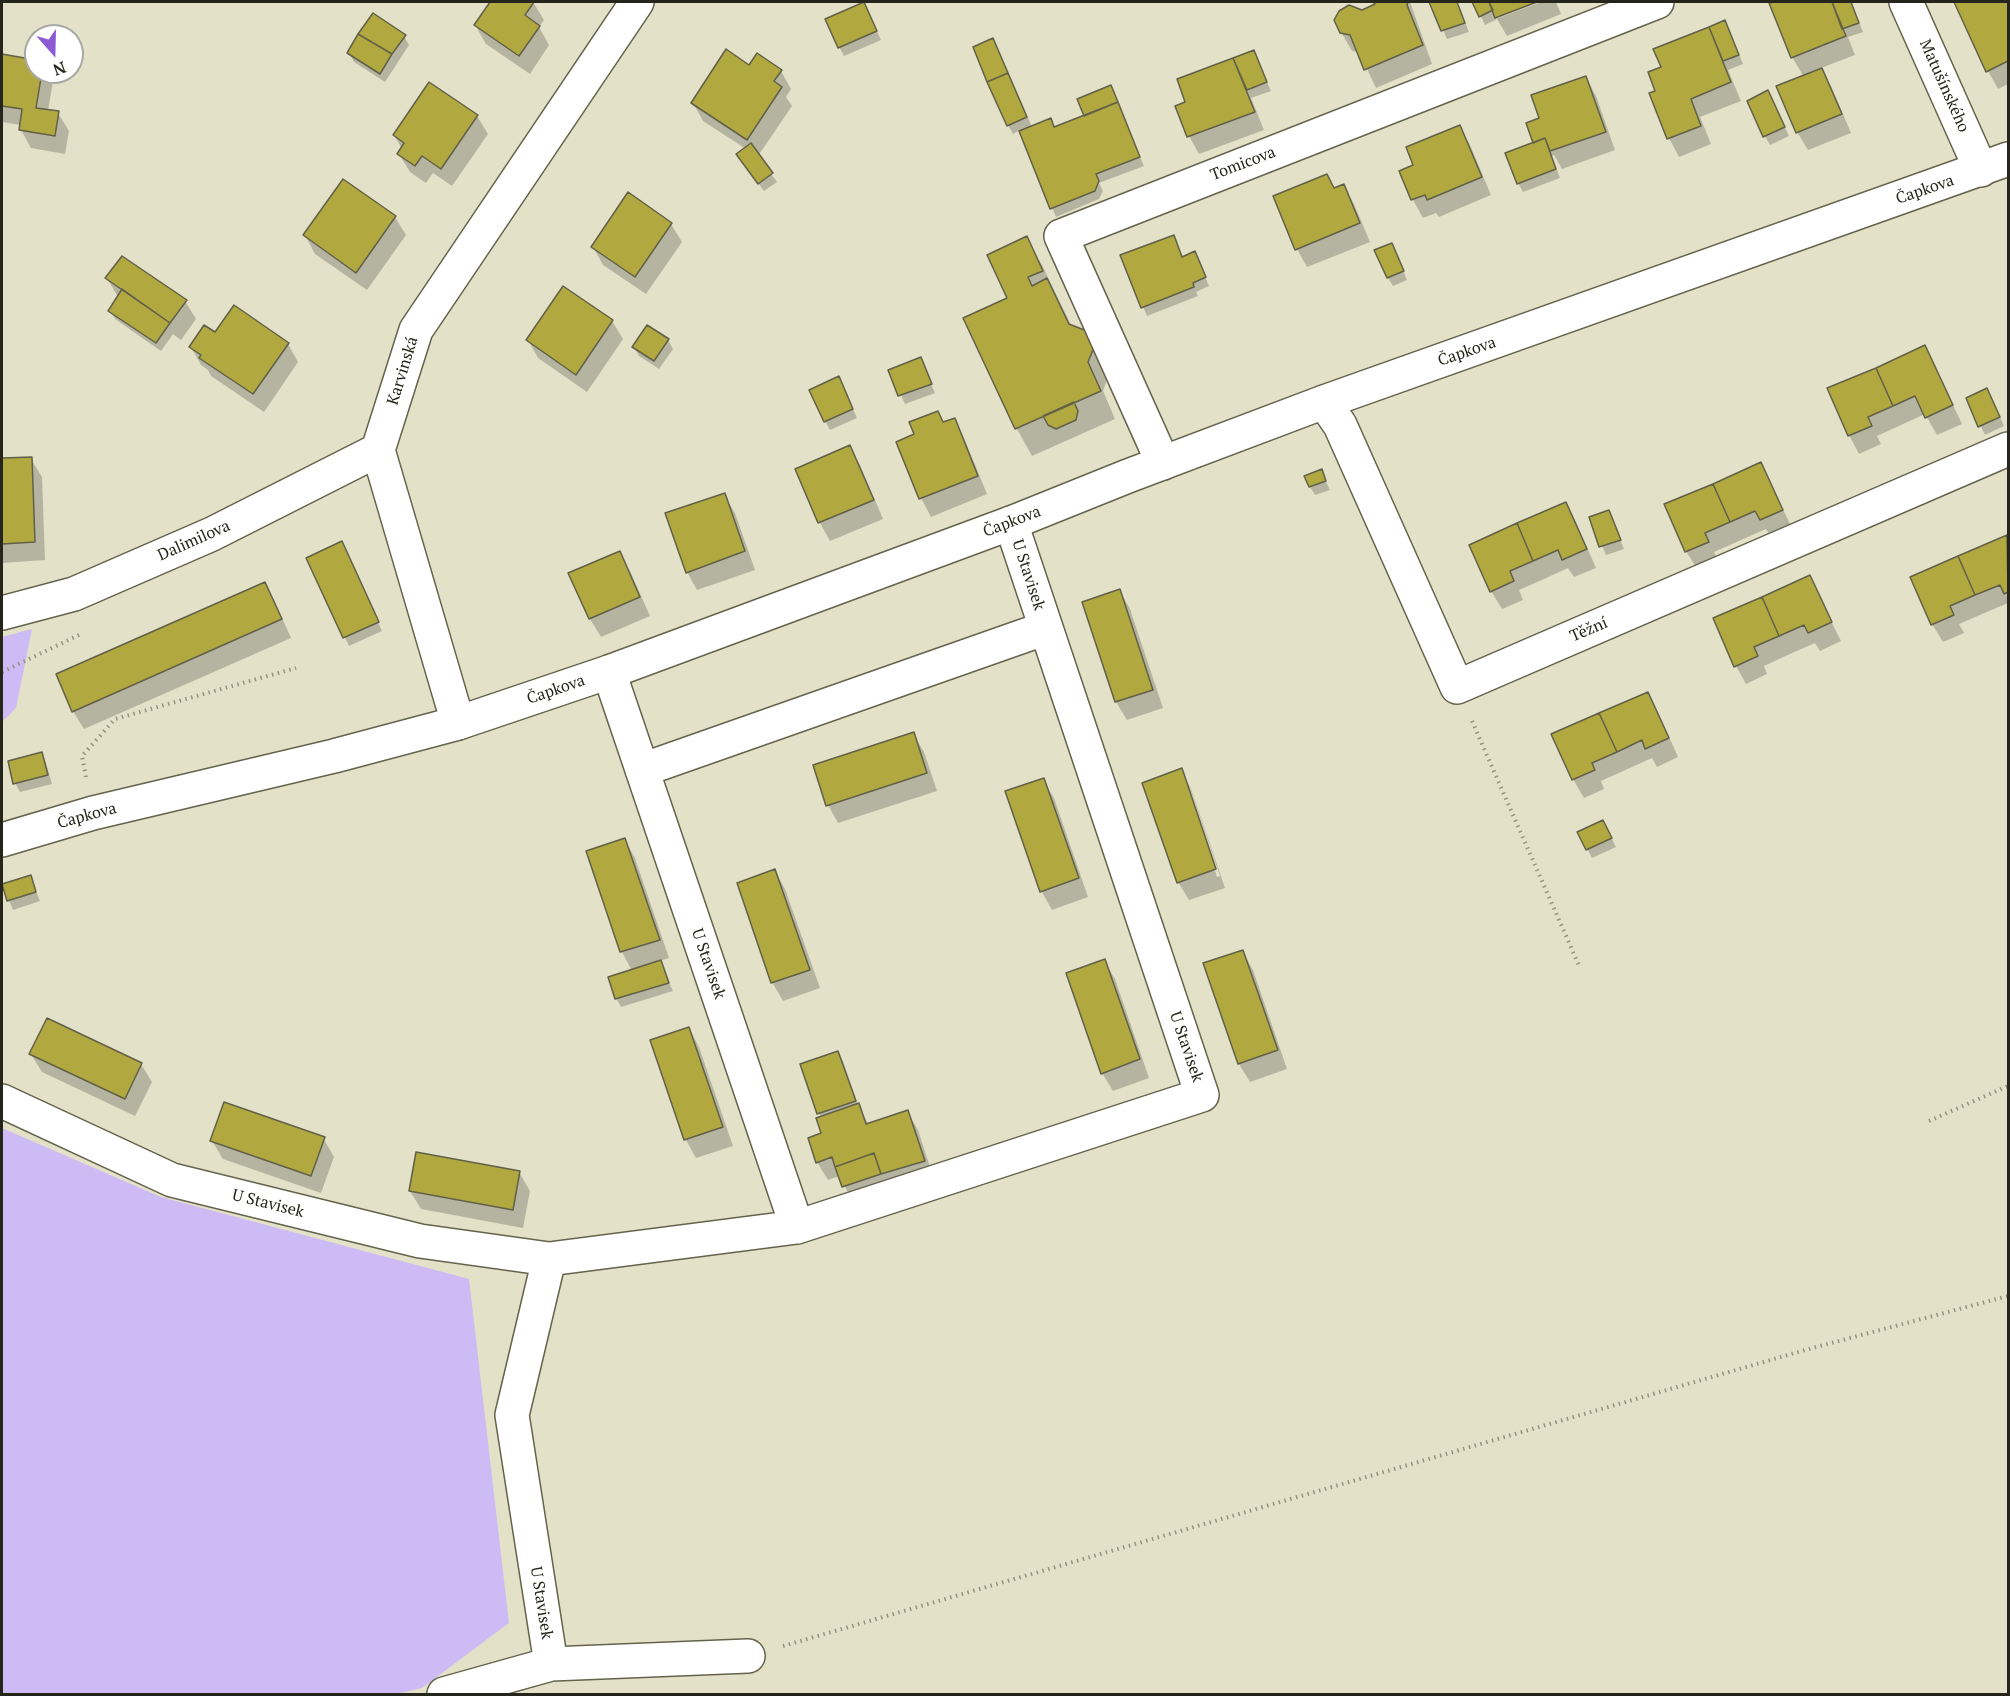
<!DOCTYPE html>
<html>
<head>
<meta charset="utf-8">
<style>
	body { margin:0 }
	#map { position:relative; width:2010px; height:1696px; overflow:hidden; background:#e3e2c8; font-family:"PT Serif",serif }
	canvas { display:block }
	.frame { position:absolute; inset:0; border:3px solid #26251b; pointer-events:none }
	.north { position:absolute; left:24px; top:24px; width:60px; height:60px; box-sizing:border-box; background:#fff; border:2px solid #a8a8a4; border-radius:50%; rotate:160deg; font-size:16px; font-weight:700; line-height:24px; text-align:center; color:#26251b }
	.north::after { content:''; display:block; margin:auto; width:21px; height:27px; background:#8c5bd3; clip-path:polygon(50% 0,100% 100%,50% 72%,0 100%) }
</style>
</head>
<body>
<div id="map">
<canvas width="2010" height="1696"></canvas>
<div class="frame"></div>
<div class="north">N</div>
</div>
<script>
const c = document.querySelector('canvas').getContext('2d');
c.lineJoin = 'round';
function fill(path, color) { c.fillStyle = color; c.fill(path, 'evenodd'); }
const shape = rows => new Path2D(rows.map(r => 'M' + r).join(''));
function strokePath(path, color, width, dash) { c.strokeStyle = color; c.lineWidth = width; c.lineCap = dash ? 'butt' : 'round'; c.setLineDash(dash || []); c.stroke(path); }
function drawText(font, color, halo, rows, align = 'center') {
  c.font = font + ' "PT Serif",serif'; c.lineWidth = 4.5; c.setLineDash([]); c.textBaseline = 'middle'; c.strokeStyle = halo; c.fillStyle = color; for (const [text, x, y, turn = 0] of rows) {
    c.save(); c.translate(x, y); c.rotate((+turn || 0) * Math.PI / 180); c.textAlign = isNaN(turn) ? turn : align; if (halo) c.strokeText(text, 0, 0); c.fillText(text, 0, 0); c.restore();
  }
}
fill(shape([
	[32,629,16,708,2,722,2,637],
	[2,1128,161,1197,469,1279,509,1623,422,1688,396,1694,2,1694]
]), '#cebaf4');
fill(shape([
	[492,2,533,2,544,20,539,27,549,45,530,74,486,44,475,25],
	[1375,2,1410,2,1432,64,1376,88,1359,52,1352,51,1341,32,1377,5],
	[1431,2,1457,2,1469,32,1447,39],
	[1474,2,1533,2,1496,16,1496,19,1541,2,1556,2,1561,14,1507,36,1497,19,1485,25],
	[1777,2,1851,2,1863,32,1848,37,1855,55,1821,68,1832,88,1851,133,1808,150,1797,132,1804,77,1792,57,1771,4],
	[1956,2,2008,2,2008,84,1998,89,1988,71],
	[864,3,881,40,844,56,839,47],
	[1711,28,1729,30,1743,64,1728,70,1741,101,1700,117,1711,144,1679,157,1669,138,1651,94,1657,91,1663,68,1655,49],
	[404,36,409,45,385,82,354,62,349,53],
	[998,49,1032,127,1055,129,1086,117,1110,87,1144,166,1099,183,1103,191,1099,199,1056,217,1020,130,1013,134,1008,125],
	[1253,51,1271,91,1251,98,1264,130,1199,154,1189,136,1187,103,1178,80],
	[2,56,36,61,36,72,48,72,53,81,48,111,58,113,69,131,65,154,31,148,21,130,21,125,2,122],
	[750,67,781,71,791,89,786,97,792,106,758,156,777,182,764,191,743,163,746,149,703,121,693,103],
	[1586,77,1596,96,1615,150,1562,169,1554,155,1552,156,1560,178,1523,192,1518,183,1534,144,1541,119],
	[1772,101,1789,136,1770,145,1765,136],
	[477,116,488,134,452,186,433,173,426,183,410,172,399,154,402,149,394,135],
	[1459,126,1470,145,1491,195,1439,217,1436,213,1423,218,1413,200,1401,172,1415,166],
	[1344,186,1354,204,1370,242,1307,267,1297,249,1335,189],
	[395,217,406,235,367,290,315,254,305,235],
	[671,224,682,242,646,294,603,265,593,247],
	[1173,236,1183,258,1199,262,1209,286,1196,292,1198,296,1147,316,1122,256],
	[1026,238,1042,265,1072,327,1086,332,1109,374,1103,391,1115,419,1032,456,1017,429,965,319,1009,299],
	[1396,254,1407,280,1393,286,1388,278],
	[107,278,185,301,196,319,181,340,173,334,161,351,115,319,110,311,118,297],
	[612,321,623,339,587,392,538,358,528,340],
	[216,335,288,344,298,362,264,412,211,376,208,370,201,365,191,347],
	[668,340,673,349,659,369,639,356,634,347],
	[1925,347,1962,424,1937,435,1925,414,1877,436,1881,444,1859,454,1849,435],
	[920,359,935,393,905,404,890,371],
	[843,387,857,418,830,430,825,421],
	[1968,399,1992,399,2004,426,1985,435],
	[954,420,964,438,987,494,931,517,921,498,898,442],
	[849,447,860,465,883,519,830,541,820,523,797,470],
	[31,459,42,477,45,560,2,563,2,460],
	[1761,464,1792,528,1771,538,1766,529,1714,552,1718,560,1697,569,1686,551],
	[1321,471,1330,490,1315,495,1310,487],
	[724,495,735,513,755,570,697,590,687,572],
	[1566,504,1576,522,1596,568,1574,577,1568,568,1544,579,1519,590,1523,600,1502,609,1491,591],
	[1609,512,1624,549,1606,555,1590,518],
	[2007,537,2008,541,2008,603,1959,624,1964,633,1943,642,1932,624],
	[346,552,382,631,349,646,308,559],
	[619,553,630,571,650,616,601,637,590,619,570,574],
	[1809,577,1841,641,1820,651,1815,643,1790,654,1764,666,1767,674,1746,684,1736,666],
	[265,584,275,602,291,638,84,729,73,711],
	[1120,591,1130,609,1163,708,1127,720,1116,702],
	[1647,694,1658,712,1678,757,1657,767,1652,758,1601,781,1604,789,1584,798,1573,779],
	[913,734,924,752,937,791,838,823,828,805],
	[41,754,46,763,52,784,20,792,15,783],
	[1181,770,1191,789,1225,888,1189,900,1178,882],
	[1187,788,1190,788,1220,876,1217,877],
	[1043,780,1054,798,1088,897,1052,910,1042,892,1007,792],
	[1608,831,1616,847,1592,858,1579,833],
	[625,840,635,858,669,958,659,961,673,991,621,1007,616,998,632,971,622,952,588,852],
	[775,871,785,889,820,988,783,1001,772,982],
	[30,877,40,901,13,910,3,885],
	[1243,952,1253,970,1287,1069,1250,1082,1239,1064],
	[1104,961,1115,979,1149,1078,1113,1091,1102,1073],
	[689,1028,699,1047,733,1146,696,1158,686,1140,652,1041],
	[838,1053,843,1061,858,1105,869,1125,907,1112,918,1130,934,1179,854,1205,840,1176,828,1180,817,1162,823,1134,821,1118,802,1065],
	[31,1054,141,1064,152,1082,135,1116,42,1072],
	[323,1138,334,1157,321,1193,223,1159,212,1141],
	[519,1172,530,1191,523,1228,421,1209,410,1191]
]), '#0003');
const building = shape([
	[490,2,534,2,525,15,540,26,519,56,474,25,490,2],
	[864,2,877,31,838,48,825,19,864,2],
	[1373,2,1408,2,1407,5,1423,45,1364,70,1350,35,1340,33,1334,20,1339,11,1349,5,1362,10,1375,4,1373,2],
	[1429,2,1457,2,1465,23,1441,31,1429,2],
	[1472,2,1489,2,1493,10,1479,17,1472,2],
	[1489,2,1537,2,1495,18,1489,2],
	[1774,2,1832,2,1846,36,1791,58,1769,3,1774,2],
	[1832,2,1851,2,1859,23,1842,29,1832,2],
	[1954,2,2008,2,2008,61,1986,72,1954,2],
	[373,13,406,35,392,54,358,34,373,13],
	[1725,20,1739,55,1723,61,1709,27,1725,20],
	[1709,27,1731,82,1691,99,1701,126,1667,139,1649,93,1655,91,1648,72,1661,67,1653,49,1709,27],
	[358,34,392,54,380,74,347,53,358,34],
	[993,38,1008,73,987,82,973,47,993,38],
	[726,49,749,65,757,53,782,70,774,81,782,87,747,140,691,103,726,49],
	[1254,50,1267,82,1247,90,1233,58,1254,50],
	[2,54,36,60,36,72,42,72,36,108,59,111,55,136,19,130,22,109,2,106,2,54],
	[1233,58,1255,112,1187,137,1175,106,1185,102,1177,79,1233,58],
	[1822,68,1842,114,1796,133,1776,86,1822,68],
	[1008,73,1027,117,1007,126,987,82,1008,73],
	[1586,76,1606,132,1550,151,1545,138,1533,143,1526,123,1539,118,1531,95,1586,76],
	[429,82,478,115,441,169,422,156,415,166,397,154,404,143,393,135,429,82],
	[1111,85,1118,102,1084,116,1077,99,1111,85],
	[1768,90,1785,127,1763,137,1747,101,1768,90],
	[1118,102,1140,157,1096,174,1099,181,1095,191,1050,209,1019,131,1051,118,1054,127,1118,102],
	[1460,125,1482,177,1427,200,1425,195,1411,200,1399,171,1413,165,1406,147,1460,125],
	[1545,138,1556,169,1517,184,1505,153,1545,138],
	[751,143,773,173,758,184,736,154,751,143],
	[1327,174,1334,188,1344,184,1360,223,1295,250,1273,196,1327,174],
	[343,179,396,216,356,273,303,235,343,179],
	[628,192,672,223,635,277,591,247,628,192],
	[1174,235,1182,257,1195,251,1206,277,1193,283,1194,287,1141,308,1120,255,1174,235],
	[1027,236,1043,271,1028,277,1032,286,1047,278,1069,324,1087,331,1095,345,1088,362,1101,391,1015,429,963,318,1007,298,987,255,1027,236],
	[1392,243,1404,271,1387,278,1374,250,1392,243],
	[122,256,187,300,170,323,105,278,122,256],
	[563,286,613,320,576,375,526,340,563,286],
	[122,289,170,323,156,343,108,311,122,289],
	[234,305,289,343,253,394,199,358,201,355,189,347,204,325,215,332,234,305],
	[647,325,669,339,654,361,632,347,647,325],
	[1925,345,1953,405,1925,418,1915,396,1893,406,1876,368,1925,345],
	[921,357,932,384,898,396,888,370,921,357],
	[1876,368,1893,406,1868,417,1872,426,1848,436,1827,388,1876,368],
	[839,376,853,409,824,422,809,390,839,376],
	[1987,388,2000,417,1978,427,1966,398,1987,388],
	[1074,402,1078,411,1076,420,1056,429,1048,425,1043,416,1074,402],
	[938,411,943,422,955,418,978,476,919,499,896,442,914,434,909,422,938,411],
	[850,445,874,500,818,523,795,469,850,445],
	[32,457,35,542,2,544,2,458,32,457],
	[1761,462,1783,510,1760,520,1755,511,1730,522,1713,484,1761,462],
	[1322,469,1326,481,1309,487,1304,476,1322,469],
	[1713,484,1730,522,1705,533,1709,542,1685,552,1664,504,1713,484],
	[725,493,745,551,686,573,665,513,725,493],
	[1566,502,1587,549,1562,560,1558,550,1533,561,1517,523,1566,502],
	[1609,510,1621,540,1599,547,1589,517,1609,510],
	[1517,523,1533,561,1510,571,1514,581,1490,592,1469,545,1517,523],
	[2007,535,2008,592,2004,594,2000,585,1975,595,1958,556,2007,535],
	[342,541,379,622,343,638,306,558,342,541],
	[620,551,640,597,589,619,568,573,620,551],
	[1958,556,1975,595,1950,606,1954,615,1931,625,1910,577,1958,556],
	[1810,575,1832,622,1808,633,1804,625,1779,636,1762,597,1810,575],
	[265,582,282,619,72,712,56,674,265,582],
	[1120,589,1153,690,1115,702,1082,602,1120,589],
	[1762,597,1779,636,1754,647,1758,656,1734,667,1713,618,1762,597],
	[1648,692,1669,738,1645,749,1642,740,1617,752,1599,713,1648,692],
	[1599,713,1617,752,1592,763,1595,770,1572,780,1551,734,1599,713],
	[914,732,927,773,826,806,813,765,914,732],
	[42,752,48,775,13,784,8,761,42,752],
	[1182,768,1216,869,1177,883,1142,783,1182,768],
	[1044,778,1079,878,1040,892,1005,791,1044,778],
	[1603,820,1612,838,1586,850,1577,832,1603,820],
	[625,838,660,940,620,952,586,851,625,838],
	[775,869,810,970,771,983,737,883,775,869],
	[31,875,36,892,7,901,2,884,31,875],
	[1243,950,1278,1050,1238,1064,1203,963,1243,950],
	[1105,959,1140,1059,1101,1074,1066,973,1105,959],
	[661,960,669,983,615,999,608,977,661,960],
	[47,1018,142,1063,125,1099,29,1054,47,1018],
	[689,1027,723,1127,684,1140,650,1040,689,1027],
	[838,1051,856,1101,817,1114,800,1064,838,1051],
	[224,1102,325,1137,311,1176,210,1141,224,1102],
	[859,1103,866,1124,908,1110,925,1161,881,1174,874,1153,835,1167,832,1157,816,1163,808,1138,821,1133,816,1118,859,1103],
	[416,1152,520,1171,513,1210,409,1191,416,1152],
	[874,1153,881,1174,842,1187,835,1167,874,1153]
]);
fill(building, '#b1a840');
strokePath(building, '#616049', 1.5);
const minor = shape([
	[1906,2,1981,170],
	[1324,402,1340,425,1457,687,2008,449],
	[1163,463,1061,236,1657,2],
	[2,613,74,594,212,534,378,450],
	[609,672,797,1227],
	[458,723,378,450,416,330,637,2],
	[642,770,1046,628],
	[2,1101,172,1180,420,1241,549,1259,797,1227,1202,1095,1011,523],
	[549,1259,512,1415,551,1664],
	[444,1694,551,1664,748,1656]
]);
const tertiary = shape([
	[2,840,93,813,334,756,458,723,609,672,1011,523,1128,476,1324,402,2008,159]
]);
strokePath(minor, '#65634c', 36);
strokePath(tertiary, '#65634c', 36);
strokePath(shape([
	[2,672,81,634],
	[1472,721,1580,968],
	[86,777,82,756,115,719,296,668],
	[1929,1121,2008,1086],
	[783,1646,1805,1350,2008,1296]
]), '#949380', 4, [1.5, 4.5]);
strokePath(minor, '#fff', 33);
strokePath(tertiary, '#fff', 33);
drawText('16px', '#26251b', '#fff', [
	["Matušínského",1944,86,66],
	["Tomicova",1243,164,-21],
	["Čapkova",1925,190,-19],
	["Čapkova",1467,352,-19],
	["Karvinská",403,371,-73],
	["Čapkova",1012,522,-21],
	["Dalimilova",194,541,-24],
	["U Stavisek",1028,575,72],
	["Těžní",1589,630,-23],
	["Čapkova",556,690,-19],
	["Čapkova",87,816,-15],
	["U Stavisek",708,964,71],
	["U Stavisek",1186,1047,71],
	["U Stavisek",268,1204,14],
	["U Stavisek",541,1603,81]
]);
</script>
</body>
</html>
